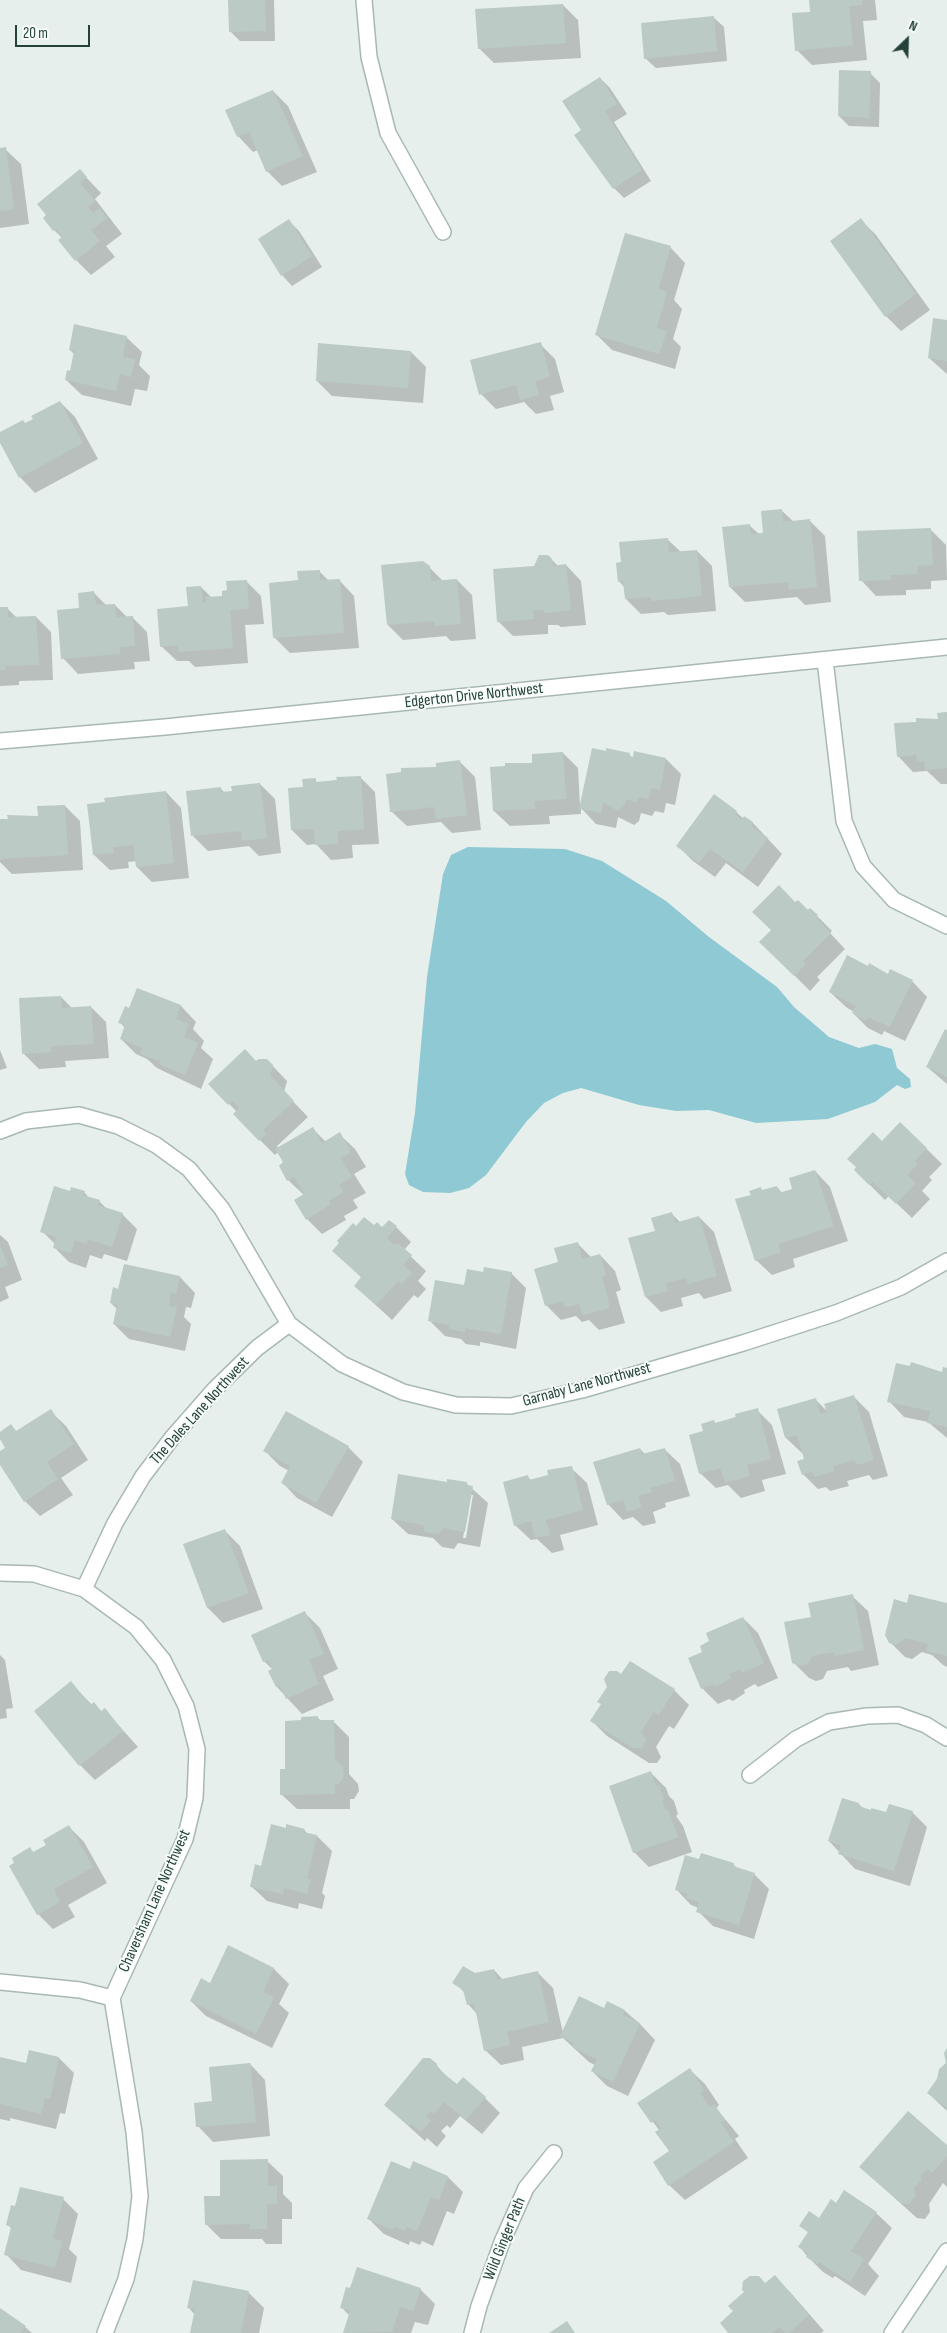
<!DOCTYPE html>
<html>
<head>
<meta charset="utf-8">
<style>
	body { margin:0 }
	#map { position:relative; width:947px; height:2333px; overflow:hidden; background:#e6efeb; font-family:"Sofia Sans Condensed",sans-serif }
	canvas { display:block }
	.north { position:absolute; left:882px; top:15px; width:50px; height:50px; -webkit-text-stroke:4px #f7fbf9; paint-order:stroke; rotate:24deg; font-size:14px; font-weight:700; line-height:20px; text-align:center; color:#24423a }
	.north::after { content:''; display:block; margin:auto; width:18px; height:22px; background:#24423a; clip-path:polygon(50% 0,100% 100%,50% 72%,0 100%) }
	.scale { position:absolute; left:15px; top:25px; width:75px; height:22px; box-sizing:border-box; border:2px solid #24423a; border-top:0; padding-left:6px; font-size:15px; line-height:18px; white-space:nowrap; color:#24423a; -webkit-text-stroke:4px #f7fbf9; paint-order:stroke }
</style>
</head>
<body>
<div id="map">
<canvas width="947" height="2333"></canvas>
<div class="north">N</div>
<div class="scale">20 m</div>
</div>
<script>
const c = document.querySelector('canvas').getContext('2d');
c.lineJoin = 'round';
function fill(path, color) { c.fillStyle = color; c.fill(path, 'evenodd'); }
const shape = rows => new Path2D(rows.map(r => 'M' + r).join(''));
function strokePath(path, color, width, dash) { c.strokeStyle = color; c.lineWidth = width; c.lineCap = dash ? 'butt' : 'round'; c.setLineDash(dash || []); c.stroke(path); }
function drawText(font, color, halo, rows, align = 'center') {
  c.font = font + ' "Sofia Sans Condensed",sans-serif'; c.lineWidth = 4; c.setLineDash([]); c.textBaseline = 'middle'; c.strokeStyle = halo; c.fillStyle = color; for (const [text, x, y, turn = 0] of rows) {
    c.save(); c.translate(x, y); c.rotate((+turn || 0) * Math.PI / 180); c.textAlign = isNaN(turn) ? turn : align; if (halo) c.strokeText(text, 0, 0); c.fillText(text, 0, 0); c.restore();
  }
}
fill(shape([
	[468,847,565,849,602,861,666,901,709,937,777,987,794,1007,829,1037,859,1048,875,1044,892,1049,897,1068,910,1079,911,1087,905,1089,897,1085,875,1102,828,1119,756,1123,709,1110,676,1111,639,1105,581,1088,563,1093,544,1103,526,1122,486,1175,469,1188,450,1193,423,1192,409,1185,405,1174,415,1113,427,977,443,874,451,855]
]), '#8ec9d4');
fill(shape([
	[229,0,274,0,275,41,240,41,230,31],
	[811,0,875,0,877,20,863,21,867,60,812,65,797,50,812,13],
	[563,5,578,20,581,58,494,63,479,48],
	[713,17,724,27,727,61,656,68,645,58],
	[870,73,880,83,879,127,849,126,839,116],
	[600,78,610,88,627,114,614,122,651,181,624,198,614,188,583,131],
	[273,91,288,106,317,172,282,186,267,171,258,150,253,152,238,136],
	[0,149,5,149,21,164,29,224,0,228],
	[80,171,101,193,95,199,122,234,106,246,115,257,91,275,76,260,60,240,62,238,54,230],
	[861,220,876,235,930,310,901,331,886,316],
	[289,221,299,231,322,267,292,286,282,275,259,239],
	[670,247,685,263,674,300,682,309,673,339,681,347,675,369,612,350,596,334],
	[947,321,947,374,929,358],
	[126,337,142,352,139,365,150,376,147,391,135,389,131,406,82,395,66,380,71,372,74,354,70,350],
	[540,344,555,359,564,392,550,396,554,410,536,414,524,402,496,409,481,394],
	[411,352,426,367,423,403,332,396,317,381],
	[60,402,75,417,98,459,35,493,20,477,0,440,0,434,26,424],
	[782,511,794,522,810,521,825,536,831,602,805,605,797,597,745,602,730,587,750,526,759,534,765,534],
	[931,530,946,545,947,580,931,581,931,589,906,590,906,595,876,596,861,580],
	[667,539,681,552,697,551,712,566,716,611,668,615,664,612,641,614,626,599,625,588,619,581],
	[552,560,558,566,566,565,581,581,586,625,561,627,558,625,548,625,548,634,513,636,498,621,535,567],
	[429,567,443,581,457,580,472,595,476,639,451,641,446,636,403,640,388,625],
	[319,571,329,581,339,580,354,596,359,648,290,653,275,638,299,582],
	[246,581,261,596,264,624,245,625,248,663,195,667,189,661,177,661,161,646,189,607,201,587,212,598,223,597],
	[94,593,107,606,115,605,127,617,132,617,147,632,150,661,134,662,135,669,78,674,63,658,80,609],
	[0,609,8,609,17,618,36,617,51,632,53,680,19,681,19,685,0,686],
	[947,714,947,784,941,784,927,771,913,772,898,756],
	[563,753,578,768,580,806,629,754,632,758,666,759,681,774,675,805,666,803,664,813,655,811,652,816,641,813,639,821,634,825,618,817,616,828,596,824,581,808,581,814,549,816,550,824,510,826,494,811,534,765],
	[460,762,475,777,481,830,452,833,441,822,407,826,391,811,438,769],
	[360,777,375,792,379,844,352,845,353,858,331,860,316,844,307,845,292,830,304,788,315,780,318,783],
	[260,784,275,799,281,853,259,856,249,846,208,851,193,836,221,789,225,793],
	[166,792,181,808,189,878,152,882,137,867,136,861,128,862,129,868,110,870,94,855],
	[65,806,80,821,83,870,12,874,0,862,0,821,39,817],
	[736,812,744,819,753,823,782,854,758,887,726,863,715,877,693,861,678,846],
	[796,904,808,912,810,909,832,931,830,933,845,949,817,977,820,980,810,991,761,942],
	[888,976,912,981,927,997,905,1041,884,1031,882,1035,868,1028,853,1013,854,1012,846,1007,830,992],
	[137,989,181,1006,196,1022,193,1029,204,1041,201,1048,213,1059,201,1089,157,1068,147,1059,136,1054,121,1039,125,1028,120,1022,130,1009],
	[61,997,72,1008,91,1007,106,1022,109,1058,65,1061,66,1067,39,1069,23,1053],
	[947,1031,947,1084,927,1067],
	[0,1050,7,1068,0,1070],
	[267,1060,287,1081,284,1092,308,1117,277,1146,279,1148,312,1128,326,1142,339,1134,355,1149,366,1167,354,1174,366,1193,353,1200,358,1208,344,1216,346,1220,322,1234,307,1219,304,1195,288,1180,284,1162,278,1152,275,1155,260,1140,237,1112,210,1084,257,1062],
	[901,1124,942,1164,929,1177,932,1180,922,1191,930,1199,912,1218,889,1196,885,1200,855,1170],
	[815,1171,830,1187,848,1241,793,1259,795,1267,772,1275,756,1260,763,1191,777,1187,782,1193,794,1189],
	[71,1192,84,1192,90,1199,99,1201,108,1210,122,1214,137,1229,127,1261,104,1254,102,1259,90,1255,86,1268,69,1262,54,1247,55,1244,42,1231],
	[671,1213,680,1222,699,1217,714,1232,732,1291,704,1299,699,1293,681,1298,683,1306,661,1312,646,1297,656,1232],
	[374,1227,382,1229,396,1227,411,1242,404,1250,426,1271,418,1281,426,1289,418,1298,414,1295,392,1320,355,1286,362,1278,334,1251,356,1228],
	[0,1235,8,1242,22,1280,5,1287,9,1298,0,1302],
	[577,1243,592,1258,600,1255,615,1271,621,1290,616,1292,625,1323,599,1330,589,1320,582,1322,576,1316,561,1320,546,1305,560,1263],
	[484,1273,511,1273,526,1288,516,1349,480,1342,480,1346,466,1344,461,1339,445,1336,430,1321,465,1286],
	[180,1277,195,1293,191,1308,186,1307,184,1317,191,1324,185,1351,129,1339,114,1324,117,1309,111,1303,119,1290],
	[947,1369,947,1438,928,1422,904,1417,889,1401,942,1374],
	[854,1397,869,1412,888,1476,873,1480,869,1475,847,1481,849,1486,830,1491,826,1487,818,1489,803,1474,806,1460,803,1452,802,1453,786,1438,815,1399,829,1413],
	[757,1410,772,1425,786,1474,762,1480,765,1491,741,1498,728,1485,716,1488,700,1473,705,1432,714,1421,716,1424],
	[50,1411,66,1426,88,1460,61,1478,73,1495,40,1516,25,1501,0,1463,0,1452,7,1448,0,1433,11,1426,17,1432],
	[348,1447,363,1462,332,1517,297,1498,282,1482,289,1471,280,1466,265,1451],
	[640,1449,646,1455,664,1449,680,1464,690,1496,665,1503,666,1507,653,1512,656,1523,643,1526,633,1517,623,1520,608,1504],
	[571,1468,587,1483,598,1525,560,1535,564,1550,552,1553,537,1539,531,1540,515,1525,528,1477,532,1481],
	[466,1483,488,1503,480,1547,458,1543,454,1549,442,1547,433,1538,408,1534,392,1519,448,1484],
	[470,1495,473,1495,466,1538,463,1538],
	[224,1530,240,1546,263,1609,223,1623,208,1608,185,1544],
	[852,1596,868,1611,879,1665,851,1671,848,1667,827,1671,823,1679,816,1681,809,1678,793,1662,812,1618],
	[908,1604,947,1605,947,1667,943,1665,932,1655,922,1652,912,1659,905,1657,890,1642],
	[305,1613,320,1628,338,1669,323,1676,334,1700,302,1714,277,1687,273,1670,264,1661],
	[743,1618,758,1633,778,1678,758,1687,755,1684,744,1690,745,1693,733,1701,729,1699,718,1704,702,1688],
	[0,1655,5,1660,13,1708,6,1709,7,1718,0,1719],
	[71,1683,92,1705,94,1704,102,1712,105,1710,138,1747,95,1780,80,1765],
	[608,1688,674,1690,689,1705,674,1729,669,1726,656,1747,661,1757,657,1763,649,1763,607,1736,592,1721,602,1705],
	[318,1718,322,1722,334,1722,349,1737,349,1774,358,1784,359,1791,354,1799,350,1799,350,1809,297,1809,281,1794,286,1770,302,1722],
	[650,1772,666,1788,669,1796,674,1801,678,1814,676,1816,683,1826,692,1852,649,1867,634,1852],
	[859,1804,864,1810,887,1814,912,1812,927,1827,910,1886,855,1869,829,1841],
	[68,1826,84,1842,107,1883,68,1905,75,1917,53,1929,38,1914,30,1849,34,1853,48,1846],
	[287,1829,304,1830,308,1834,317,1836,332,1851,322,1893,325,1896,322,1909,299,1903,298,1909,267,1901,251,1886],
	[700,1861,733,1864,738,1869,754,1874,769,1889,754,1939,713,1926,698,1911,699,1908,691,1905,676,1889],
	[229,1947,274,1969,289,1984,279,2004,289,2013,272,2048,206,2016,191,2001,211,1984],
	[494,1970,503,1980,537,1972,553,1988,563,2033,605,2009,625,2011,640,2024,655,2040,628,2096,607,2086,592,2071,595,2065,589,2062,563,2038,522,2047,524,2060,501,2065,485,2050,477,2014,468,2004,466,1994,454,1982],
	[0,2058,27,2064,59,2058,74,2073,65,2114,60,2113,56,2129,10,2118,10,2121,0,2119],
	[250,2064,265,2080,270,2136,213,2142,198,2126,214,2102],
	[947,2064,947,2111,928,2093],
	[436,2065,452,2082,485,2098,500,2113,482,2134,460,2116,450,2128,447,2125,441,2131,446,2136,437,2147,427,2138,425,2141,385,2105],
	[689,2069,705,2084,719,2105,716,2108,739,2136,735,2139,748,2158,685,2200,669,2185,654,2163,671,2152,659,2130,639,2103],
	[947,2146,947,2187,943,2183,929,2204,930,2212,925,2219,917,2218,860,2167],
	[267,2161,283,2176,283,2194,292,2203,292,2219,282,2219,282,2244,266,2244,262,2239,221,2239,206,2224,222,2197],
	[413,2163,448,2177,463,2192,454,2214,447,2211,433,2246,422,2241,420,2245,410,2241,409,2245,384,2234,369,2219,410,2170],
	[63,2199,78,2214,69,2249,77,2257,71,2283,21,2270,6,2254,12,2229,8,2225,16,2207],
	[876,2213,892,2228,868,2264,879,2276,865,2296,835,2276,833,2278,823,2272,807,2256,800,2247,809,2233,801,2226,819,2220],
	[774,2277,790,2292,824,2331,821,2333,730,2333,765,2284],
	[420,2289,435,2304,428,2325,415,2322,411,2333,345,2333,350,2316,341,2307],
	[249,2293,264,2308,259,2333,192,2333,195,2315,188,2307],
	[0,2310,25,2327,32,2333,0,2333]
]), '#0003');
fill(shape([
	[228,0,265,0,266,31,229,32],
	[809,0,862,0,862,5,849,6,853,45,795,51,792,13,810,12],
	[563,4,566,43,478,49,475,9],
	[714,16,717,51,644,59,641,23],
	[839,70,871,71,869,118,838,116],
	[600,77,617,104,605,111,642,170,613,189,574,135,581,130,562,101],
	[273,90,303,156,266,172,249,132,237,137,225,110],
	[6,147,14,209,0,211,0,148],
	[80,169,87,177,80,183,95,201,88,207,93,213,99,208,107,218,91,230,100,241,75,261,58,240,62,237,56,229,53,231,43,218,46,215,37,204],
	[861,218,916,294,885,317,830,241],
	[289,219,312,256,281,276,258,239],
	[625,233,671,246,658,289,667,292,657,328,667,331,659,354,595,335],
	[933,318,947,320,947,361,928,358],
	[74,324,127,336,123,357,135,359,131,377,120,374,116,391,65,380,67,370,70,371,74,351,69,350],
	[541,342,550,377,535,381,539,395,520,400,516,385,479,395,470,360],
	[318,343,411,351,408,388,316,381],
	[60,401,83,443,19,478,0,443,0,432,23,420,25,423,33,419,31,416],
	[782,509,783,522,810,519,817,587,789,590,788,582,729,587,722,527,750,524,751,534,763,533,761,511],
	[931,528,933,565,917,566,917,574,891,575,891,580,859,581,857,531],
	[668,538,669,552,697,550,702,596,652,601,650,597,625,599,623,581,618,582,616,563,621,562,619,542],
	[539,555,548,555,552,559,553,566,566,564,571,610,544,613,543,610,533,610,534,619,497,622,493,569,534,566],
	[423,561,430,566,431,581,457,579,461,624,435,626,434,621,387,625,381,565],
	[320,570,320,580,340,579,344,633,273,638,269,583,298,580,297,571],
	[247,580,249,609,230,610,233,648,178,652,178,645,160,647,157,609,188,606,186,587,201,586,203,603,206,603,206,597,222,596,222,591,227,590,226,581],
	[94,591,96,605,115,604,116,617,133,616,135,646,120,647,120,654,61,659,57,610,79,608,78,593],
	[0,607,8,607,8,617,36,616,39,665,5,666,5,670,0,670],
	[947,712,947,768,925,770,924,761,917,762,916,755,897,757,894,723,916,722,916,718,938,719,937,713],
	[592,748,606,751,606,748,630,753,629,756,633,757,634,751,666,758,660,790,651,788,649,799,639,797,636,802,626,799,624,806,618,811,603,802,601,813,579,809],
	[563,752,566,799,534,801,535,809,493,811,490,767,505,766,505,763,532,763,532,754],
	[460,760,467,815,436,819,434,807,390,812,386,774,401,772,401,768,436,767,436,763],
	[361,776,364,829,338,831,338,844,315,845,314,829,291,830,288,788,303,787,302,779,316,778,316,782,337,780,336,777],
	[260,783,267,838,242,841,241,831,191,836,186,791,221,787,221,792,232,791,231,786],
	[166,791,174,863,136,867,133,845,113,847,114,853,93,855,87,804,105,802,104,798],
	[714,794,737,811,735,814,742,820,744,816,753,822,751,826,768,838,743,872,710,849,699,863,676,846],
	[65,805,68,855,0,859,0,819,8,819,7,815,38,816,37,806],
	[779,885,795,902,798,900,808,910,810,908,818,915,816,917,831,933,803,961,806,964,794,976,759,942,771,930,752,912],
	[847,955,868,966,869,963,888,974,890,969,913,980,890,1027,868,1017,866,1021,852,1013,856,1006,829,992],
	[137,988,181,1005,176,1019,189,1024,184,1037,198,1043,185,1075,159,1064,161,1058,158,1061,140,1054,142,1048,120,1039,125,1025,118,1023,125,1006,129,1008],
	[61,996,62,1008,91,1006,94,1044,51,1046,51,1052,22,1054,19,998],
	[945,1029,947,1030,947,1077,926,1067],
	[245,1049,256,1061,259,1059,267,1059,273,1065,270,1075,294,1101,263,1130,266,1134,259,1141,233,1114,239,1108,233,1101,228,1105,208,1084],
	[900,1122,927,1148,915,1161,918,1164,907,1175,916,1183,896,1204,873,1182,869,1185,854,1170,856,1167,847,1159,873,1132,882,1141],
	[313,1127,322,1143,340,1132,351,1152,340,1158,352,1177,339,1185,343,1192,329,1201,331,1204,306,1220,294,1200,304,1194,294,1177,287,1181,279,1166,283,1162,275,1149],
	[815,1170,834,1226,778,1244,781,1252,755,1261,735,1199,751,1195,749,1191,761,1187,762,1190,777,1186,779,1193,792,1189,789,1178],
	[54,1186,70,1191,71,1187,85,1191,83,1195,100,1200,98,1205,123,1213,112,1247,88,1239,87,1244,75,1240,71,1253,53,1248,56,1237,40,1232],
	[672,1212,675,1223,699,1216,717,1276,688,1284,686,1278,666,1283,668,1291,645,1297,628,1238,655,1231,651,1218],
	[364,1217,374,1225,377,1222,382,1227,389,1220,397,1226,387,1238,394,1244,399,1244,412,1255,403,1265,412,1273,402,1284,398,1281,376,1305,354,1286,361,1277,332,1251,339,1243,337,1241,353,1223,356,1226],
	[578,1242,582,1259,600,1254,606,1275,602,1276,610,1308,583,1315,579,1304,565,1307,563,1301,545,1306,534,1269,558,1262,554,1248],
	[0,1245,8,1265,0,1268],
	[124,1264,180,1276,176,1294,171,1293,169,1306,177,1307,170,1337,113,1324,117,1305,110,1303,113,1287,118,1289],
	[484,1267,512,1272,501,1334,465,1328,465,1332,449,1329,450,1325,428,1321,435,1280,464,1285,467,1269,483,1272],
	[911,1362,942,1372,943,1367,947,1368,947,1427,927,1423,930,1411,887,1402,896,1363,910,1366],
	[854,1395,874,1460,857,1465,854,1460,833,1466,834,1471,814,1477,813,1471,802,1475,797,1461,804,1459,797,1435,785,1438,777,1409,816,1398,820,1414,827,1412,824,1404],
	[758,1408,771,1459,747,1465,750,1476,725,1483,721,1468,699,1474,689,1435,703,1431,701,1424,714,1420,715,1423,736,1417,735,1414],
	[51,1409,74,1444,47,1462,58,1479,24,1502,0,1465,0,1451,5,1448,0,1439,0,1432,11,1424,16,1431],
	[286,1411,349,1446,316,1503,281,1483,290,1466,263,1451],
	[640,1448,642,1454,665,1448,675,1481,650,1488,652,1492,638,1496,642,1507,627,1512,623,1500,607,1505,593,1462],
	[572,1466,583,1510,546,1520,550,1535,535,1538,531,1521,514,1526,503,1482,528,1475,529,1480,548,1475,547,1470],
	[398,1474,447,1482,447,1479,467,1482,466,1485,473,1486,465,1532,443,1528,439,1534,425,1532,423,1525,391,1519],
	[225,1529,249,1593,207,1608,183,1544],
	[853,1594,864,1650,835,1656,834,1652,812,1656,808,1664,800,1666,792,1663,784,1622,811,1617,808,1603],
	[909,1594,947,1603,947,1656,926,1651,928,1644,906,1638,896,1645,889,1643,885,1635,894,1599,907,1603],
	[305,1611,324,1654,309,1660,319,1684,286,1699,280,1686,276,1687,268,1671,272,1669,268,1660,263,1662,251,1635],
	[743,1617,764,1663,742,1673,741,1669,729,1674,731,1678,717,1686,713,1684,701,1689,688,1658,702,1652,700,1646,709,1641,706,1633],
	[630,1661,675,1689,659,1715,654,1712,641,1731,646,1741,642,1748,633,1748,590,1721,601,1704,597,1702,607,1687,604,1679,609,1671,617,1671,621,1674],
	[71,1681,90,1705,94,1702,101,1711,105,1708,123,1731,79,1766,34,1711],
	[318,1716,318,1720,334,1720,335,1761,338,1761,343,1768,344,1776,339,1784,335,1784,335,1794,280,1795,280,1769,285,1769,285,1721,301,1720,301,1717],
	[651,1771,656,1786,659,1785,664,1799,662,1800,666,1810,668,1810,678,1837,633,1853,609,1786],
	[842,1798,859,1803,859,1806,871,1810,871,1808,886,1812,889,1804,913,1811,894,1871,838,1854,841,1845,828,1841],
	[271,1824,286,1828,286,1824,305,1829,303,1832,317,1835,307,1879,311,1879,307,1894,284,1888,283,1894,250,1887,255,1864,261,1866],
	[69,1825,93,1867,54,1889,60,1902,37,1915,9,1866,14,1863,12,1858,30,1847,33,1852,46,1845,43,1840],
	[701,1853,734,1863,733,1866,755,1873,739,1925,696,1912,699,1902,686,1898,688,1894,675,1890,685,1855,699,1859],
	[228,1945,274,1968,263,1992,274,1997,256,2034,190,2001,201,1978,210,1983],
	[463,1966,475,1973,494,1969,497,1980,538,1971,549,2022,507,2032,510,2045,484,2051,474,2003,467,2005,463,1990,452,1983],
	[579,1996,604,2008,607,2001,625,2010,623,2015,640,2023,613,2082,591,2071,597,2059,572,2047,574,2043,560,2036],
	[947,2048,947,2108,927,2093,937,2079,939,2069,946,2063,944,2053],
	[29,2050,59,2057,50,2099,45,2098,41,2114,0,2104,0,2057,26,2063],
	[423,2058,430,2058,437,2064,438,2069,457,2084,463,2077,486,2097,466,2120,444,2102,434,2114,431,2111,426,2116,431,2120,421,2132,411,2124,409,2126,384,2105],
	[250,2063,256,2122,196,2127,194,2103,212,2101,209,2067],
	[690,2068,704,2090,700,2093,710,2107,714,2104,725,2120,721,2123,734,2142,668,2186,653,2162,669,2151,655,2132,661,2128,655,2120,651,2123,637,2103],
	[908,2111,947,2145,947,2156,932,2173,927,2169,920,2177,922,2179,914,2188,915,2197,909,2204,901,2203,859,2167],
	[268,2159,268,2186,277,2186,277,2204,267,2204,267,2229,250,2229,250,2224,205,2225,204,2196,220,2196,220,2160],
	[391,2161,410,2169,413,2161,448,2176,439,2200,431,2197,417,2231,406,2227,405,2231,395,2227,393,2230,367,2219],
	[20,2187,64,2197,53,2238,62,2241,55,2268,4,2255,11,2227,6,2225,11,2205,15,2206],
	[844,2190,877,2212,851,2251,864,2259,850,2282,819,2262,817,2264,806,2257,808,2253,798,2247,808,2232,799,2226,809,2211,819,2218,831,2199,836,2203],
	[357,2267,421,2288,413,2311,400,2307,392,2332,343,2333,350,2311,340,2308,346,2287,350,2288],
	[775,2275,809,2315,789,2333,785,2333,780,2327,772,2333,728,2333,720,2323,733,2311,728,2306,744,2292,742,2290,743,2281,750,2276,759,2276,765,2283],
	[193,2280,249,2291,241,2333,190,2333,195,2309,187,2308],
	[0,2308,26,2326,21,2333,0,2333],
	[567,2321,575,2333,549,2333]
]), '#bbcac4');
const minor = shape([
	[364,0,369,57,388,133,443,232],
	[825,660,844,821,863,866,894,900,947,926],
	[0,741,165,727,947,647],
	[0,1131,26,1121,79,1115,118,1126,156,1145,189,1169,222,1209,289,1324,342,1364,403,1392,456,1405,511,1406,582,1390,743,1343,836,1313,901,1287,947,1261],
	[0,1573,34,1574,84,1589,136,1627,163,1660,186,1706,197,1749,195,1798,185,1839,112,1998,134,2132,140,2196,135,2239,126,2279,105,2333],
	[84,1589,115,1523,143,1476,172,1438,215,1389,257,1348,289,1324],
	[750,1775,796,1739,829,1722,867,1716,898,1715,926,1725,947,1738],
	[0,1982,80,1990,112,1998],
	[472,2333,479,2306,502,2242,526,2188,554,2153],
	[892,2333,947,2251]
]);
strokePath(minor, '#a8b8b2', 18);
strokePath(minor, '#fff', 15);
drawText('16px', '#24423a', '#f7fbf9', [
	["Edgerton Drive Northwest",474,696,-6],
	["Garnaby Lane Northwest",587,1385,-15],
	["The Dales Lane Northwest",200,1411,-48],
	["Chaversham Lane Northwest",155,1901,-66],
	["Wild Ginger Path",505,2239,-68]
]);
</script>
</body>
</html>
